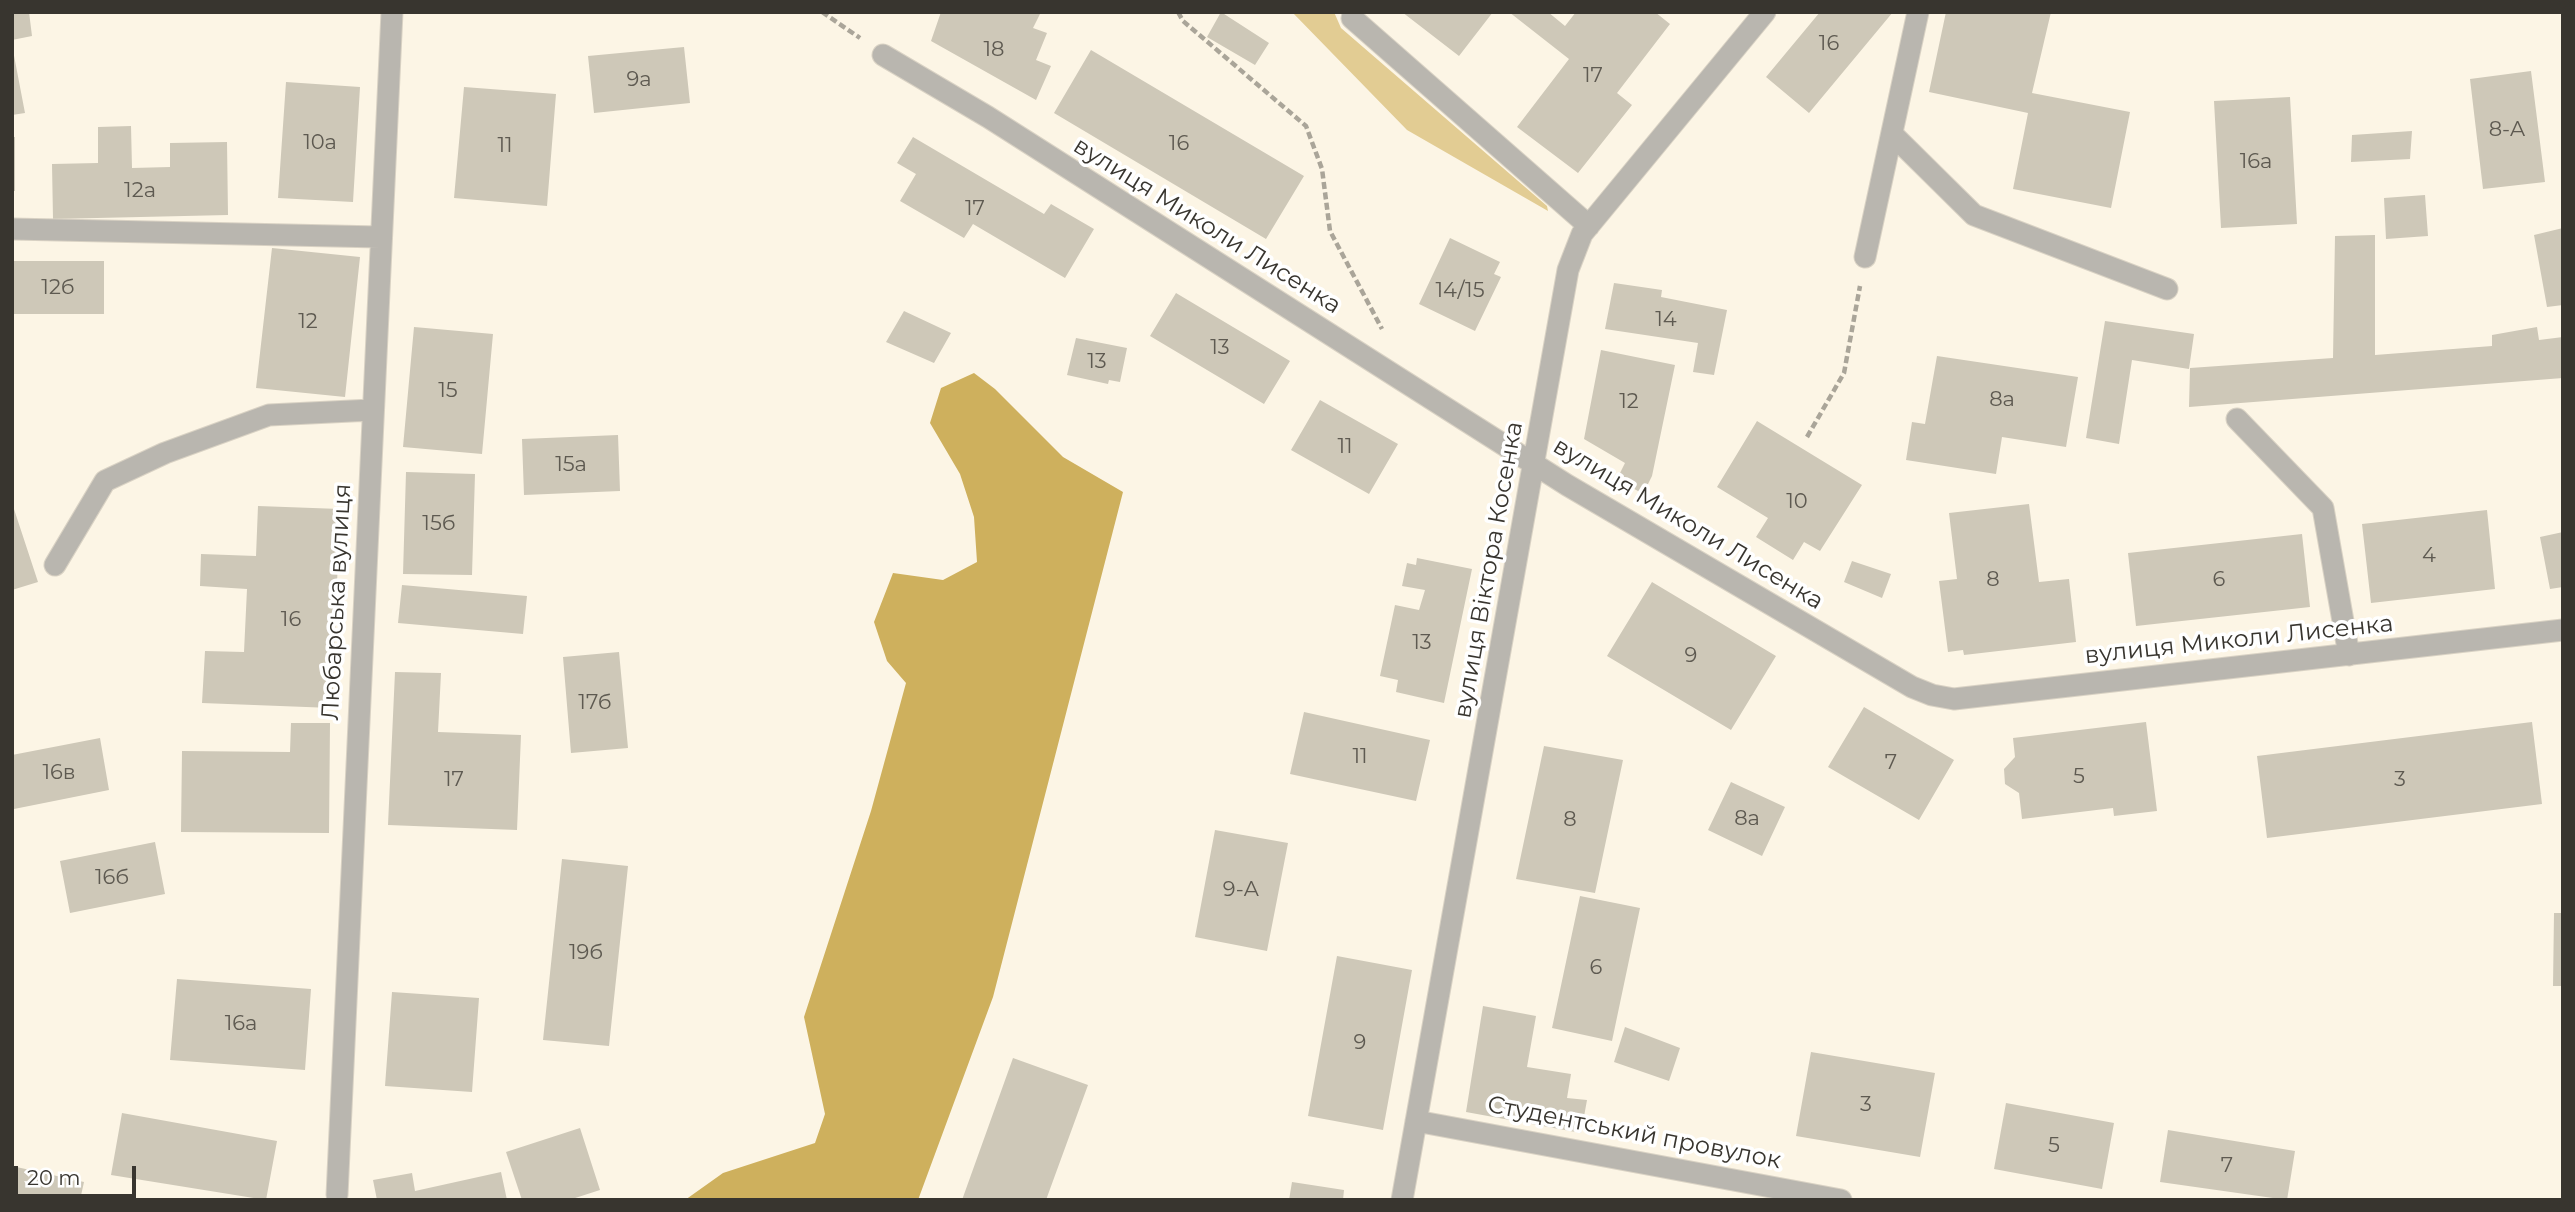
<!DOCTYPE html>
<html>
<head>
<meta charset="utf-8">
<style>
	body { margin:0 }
	#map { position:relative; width:2575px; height:1212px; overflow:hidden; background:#fcf5e5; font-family:Montserrat,sans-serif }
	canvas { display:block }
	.frame { position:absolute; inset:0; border:14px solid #38352f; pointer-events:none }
	.scale { position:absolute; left:14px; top:1166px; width:122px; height:32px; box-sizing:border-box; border:4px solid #38352f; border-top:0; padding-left:9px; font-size:21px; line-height:24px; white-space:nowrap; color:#38352f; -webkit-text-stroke:5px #fff; paint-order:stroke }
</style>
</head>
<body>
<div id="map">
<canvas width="2575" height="1212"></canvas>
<div class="frame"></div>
<div class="scale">20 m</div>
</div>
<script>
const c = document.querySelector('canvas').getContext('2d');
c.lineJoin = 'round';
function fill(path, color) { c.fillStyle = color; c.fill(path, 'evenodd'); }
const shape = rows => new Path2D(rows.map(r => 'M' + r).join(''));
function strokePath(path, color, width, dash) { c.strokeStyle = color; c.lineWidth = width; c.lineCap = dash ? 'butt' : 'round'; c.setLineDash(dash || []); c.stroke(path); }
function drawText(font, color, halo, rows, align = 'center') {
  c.font = font + ' Montserrat,sans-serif'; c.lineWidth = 7; c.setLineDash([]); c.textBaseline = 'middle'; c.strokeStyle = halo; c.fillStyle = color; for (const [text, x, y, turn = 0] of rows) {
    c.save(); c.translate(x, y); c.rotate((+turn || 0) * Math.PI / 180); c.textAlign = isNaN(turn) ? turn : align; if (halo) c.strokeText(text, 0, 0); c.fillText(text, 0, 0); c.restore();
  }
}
fill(shape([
	[1292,12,1334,12,1341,28,1547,206,1548,211,1407,130]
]), '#e2cc93');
fill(shape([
	[974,373,995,389,1063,457,1123,492,993,997,918,1200,685,1200,723,1173,815,1143,825,1114,804,1017,871,811,906,683,887,661,874,622,893,573,943,580,977,562,974,517,960,474,930,423,941,388]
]), '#ceb05d');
fill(shape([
	[12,12,29,12,32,36,12,40],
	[941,12,1041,12,1033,28,1047,33,1036,60,1051,66,1036,100,931,41],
	[1221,12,1269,43,1255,65,1207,37],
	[1402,12,1493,12,1459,56],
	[1509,12,1548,12,1565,26,1576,12,1655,12,1670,24,1617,93,1632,105,1578,173,1517,127,1569,59],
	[1820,12,1893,12,1809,113,1766,77],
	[1946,12,2051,12,2032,93,2130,112,2111,208,2013,189,2028,113,1929,92],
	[12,45,25,113,12,115],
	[684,47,690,103,594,113,588,56],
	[1091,50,1304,176,1266,239,1054,113],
	[2531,71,2545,182,2483,189,2470,79],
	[286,82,360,87,353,202,278,198],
	[464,87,556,94,547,206,454,198],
	[2290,97,2297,224,2221,228,2214,101],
	[131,126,132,168,170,167,170,143,227,142,228,215,53,219,52,164,98,163,98,127],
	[2412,131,2410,159,2351,162,2352,135],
	[12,137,15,137,15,191,12,191],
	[913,137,1044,214,1051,204,1094,229,1065,278,973,224,964,238,900,201,916,174,897,163],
	[2425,195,2428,236,2386,239,2384,198],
	[2563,228,2563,305,2547,307,2534,235],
	[2375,235,2375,355,2492,346,2492,335,2537,327,2539,340,2563,337,2563,378,2189,407,2190,368,2333,358,2335,236],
	[1450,238,1500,262,1494,274,1501,277,1475,331,1419,304],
	[272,248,360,257,345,397,256,388],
	[12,261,104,261,104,314,12,314],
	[1614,283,1662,290,1661,297,1727,310,1714,375,1693,372,1698,343,1605,329],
	[1176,293,1290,361,1264,404,1150,336],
	[904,311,951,333,934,363,886,342],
	[2105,321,2194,334,2189,369,2132,360,2119,444,2086,438],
	[414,327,493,334,482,454,403,447],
	[1076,338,1127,348,1120,382,1109,380,1108,384,1067,375],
	[1601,350,1675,365,1652,476,1643,494,1617,479,1625,463,1584,439],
	[1937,356,2078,377,2066,447,2002,437,1996,474,1906,460,1912,422,1925,424],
	[1320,400,1398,444,1369,494,1291,450],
	[1757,421,1862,485,1820,551,1804,542,1793,560,1756,537,1768,518,1717,487],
	[618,435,620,491,524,495,522,439],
	[406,472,475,474,472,575,403,574],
	[12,503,38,582,12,590],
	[2029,504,2039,582,2069,579,2076,642,1964,655,1963,650,1948,652,1939,581,1957,579,1949,513],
	[258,506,340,509,332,708,202,703,205,651,244,652,247,589,200,586,201,554,256,556],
	[2487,510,2495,589,2371,603,2362,524],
	[2563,532,2563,587,2550,589,2540,537],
	[2302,534,2310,607,2136,626,2128,553],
	[1417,558,1472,569,1444,703,1396,692,1398,680,1380,676,1395,605,1419,610,1425,590,1402,586,1407,563,1416,565],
	[1852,561,1891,574,1882,598,1844,582],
	[1652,582,1776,656,1731,730,1607,656],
	[402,585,527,596,523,634,398,623],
	[619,652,628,748,571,753,563,657],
	[395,672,441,673,438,732,521,735,517,830,388,825],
	[1864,707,1954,760,1919,820,1828,767],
	[1304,712,1430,740,1416,801,1290,774],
	[2146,722,2157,811,2114,816,2113,808,2022,819,2019,793,2005,784,2004,769,2015,757,2013,738],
	[2532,722,2542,804,2267,838,2257,756],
	[291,723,330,723,329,833,181,832,182,751,290,752],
	[100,738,109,790,14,809,12,755],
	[1544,746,1623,760,1595,893,1516,879],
	[1731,782,1785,807,1762,856,1708,830],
	[1215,830,1288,843,1267,951,1195,937],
	[155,842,165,894,70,913,60,861],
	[562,859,628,866,609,1046,543,1040],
	[1580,896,1640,908,1612,1041,1552,1028],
	[2554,913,2563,913,2563,986,2553,986],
	[1337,956,1412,970,1383,1130,1308,1116],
	[177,979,311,989,305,1070,170,1060],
	[392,992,479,998,472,1092,385,1086],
	[1483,1006,1536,1016,1527,1067,1571,1074,1567,1098,1587,1100,1581,1133,1466,1112],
	[1625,1027,1680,1048,1669,1081,1614,1062],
	[1811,1052,1935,1073,1920,1157,1796,1136],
	[1013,1058,1088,1085,1046,1200,962,1200],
	[2006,1103,2114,1123,2102,1189,1994,1169],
	[122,1113,277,1141,266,1200,111,1175],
	[580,1128,600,1190,569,1200,522,1200,506,1152],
	[2168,1130,2295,1151,2287,1200,2160,1182],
	[12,1166,84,1182,80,1200,12,1200],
	[501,1172,507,1200,377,1200,373,1180,412,1173,415,1191],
	[1292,1182,1344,1190,1343,1200,1289,1200]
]), '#cec8b8');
const minor = shape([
	[1352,18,1589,226],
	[883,55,988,117,1567,485,1912,687,1932,695,1954,699,2563,630],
	[1892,134,1974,215,2167,289],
	[12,229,380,237],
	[1865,257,1918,12],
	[2237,419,2323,508,2349,655],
	[55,565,105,481,165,453,269,415,372,410],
	[1416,1121,1841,1200],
	[337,1195,392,12],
	[1402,1200,1568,270,1582,234,1765,12]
]);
strokePath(minor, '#d9d2c4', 23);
strokePath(shape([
	[822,12,860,38],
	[1178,12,1183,21,1306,126,1322,169,1330,231,1382,329],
	[1807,437,1844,373,1860,286]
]), '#aaa599', 4.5, [7, 3.5]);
strokePath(minor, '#b9b6af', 21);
drawText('21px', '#5e5a51', null, [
	["16",1829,44],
	["18",994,50],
	["17",1593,76],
	["9а",639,80],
	["8-А",2507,130],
	["10а",320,143],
	["16",1179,144],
	["11",505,146],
	["16а",2256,162],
	["12а",140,191],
	["17",975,209],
	["12б",58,288],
	["14/15",1460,291],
	["14",1666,320],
	["12",308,322],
	["13",1220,348],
	["13",1097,362],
	["15",448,391],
	["8а",2002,400],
	["12",1629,402],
	["11",1345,447],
	["15а",571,465],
	["10",1797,502],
	["15б",439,524],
	["4",2429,556],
	["8",1993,580],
	["6",2219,580],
	["16",291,620],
	["13",1422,643],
	["9",1691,656],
	["17б",595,703],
	["11",1360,757],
	["7",1891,763],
	["16в",59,773],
	["5",2079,777],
	["17",454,780],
	["3",2400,780],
	["8а",1747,819],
	["8",1570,820],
	["16б",112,878],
	["9-А",1241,890],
	["19б",586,953],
	["6",1596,968],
	["16а",241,1024],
	["9",1360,1043],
	["3",1866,1105],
	["5",2054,1146],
	["7",2227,1166]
]);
drawText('24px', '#38352f', '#fff', [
	["вулиця Миколи Лисенка",1207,226,32],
	["вулиця Миколи Лисенка",1688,524,31],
	["вулиця Віктора Косенка",1489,570,-80],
	["Любарська вулиця",337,602,-87],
	["вулиця Миколи Лисенка",2239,640,-6],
	["Студентський провулок",1634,1133,11]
]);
</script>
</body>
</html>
